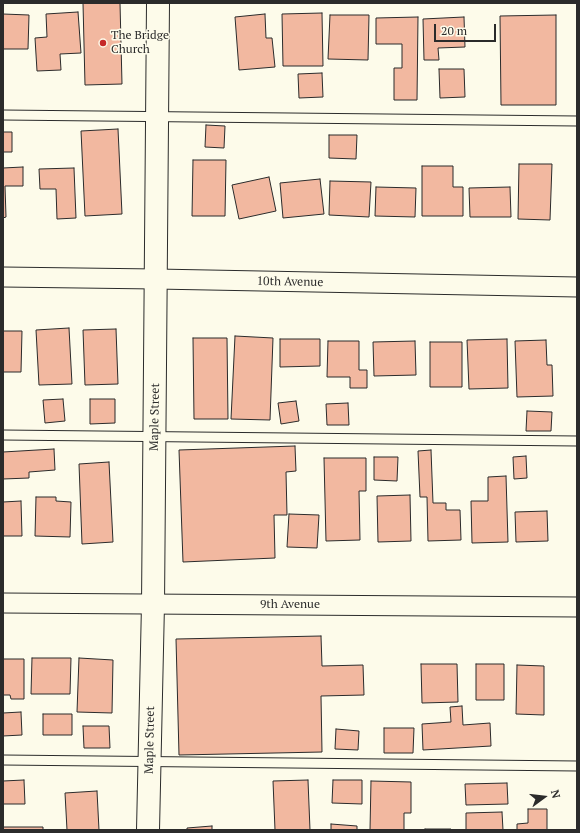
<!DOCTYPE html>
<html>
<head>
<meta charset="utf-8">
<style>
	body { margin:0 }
	#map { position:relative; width:580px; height:833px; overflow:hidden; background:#fdfbea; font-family:"PT Serif",serif }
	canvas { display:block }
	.frame { position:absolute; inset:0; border:4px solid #2b2b2b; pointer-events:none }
	.north { position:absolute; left:524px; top:777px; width:40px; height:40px; -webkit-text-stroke:3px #fdfbea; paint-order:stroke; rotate:75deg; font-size:11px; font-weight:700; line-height:16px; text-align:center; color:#2b2b2b }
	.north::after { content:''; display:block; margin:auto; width:14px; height:18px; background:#2b2b2b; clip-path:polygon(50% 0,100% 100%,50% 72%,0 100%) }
	.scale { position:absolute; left:434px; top:24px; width:62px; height:18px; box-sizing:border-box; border:2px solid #2b2b2b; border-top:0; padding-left:5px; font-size:12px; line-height:14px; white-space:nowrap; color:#2b2b2b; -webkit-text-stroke:3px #fdfbea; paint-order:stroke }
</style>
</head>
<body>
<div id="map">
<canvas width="580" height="833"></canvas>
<div class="frame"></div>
<div class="north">N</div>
<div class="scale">20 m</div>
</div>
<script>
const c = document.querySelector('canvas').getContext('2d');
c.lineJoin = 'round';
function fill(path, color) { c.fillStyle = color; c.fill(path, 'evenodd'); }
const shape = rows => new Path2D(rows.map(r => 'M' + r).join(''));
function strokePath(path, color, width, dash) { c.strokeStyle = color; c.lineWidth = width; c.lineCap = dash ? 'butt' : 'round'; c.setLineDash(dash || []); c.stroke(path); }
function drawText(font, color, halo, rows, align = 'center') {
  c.font = font + ' "PT Serif",serif'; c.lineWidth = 3; c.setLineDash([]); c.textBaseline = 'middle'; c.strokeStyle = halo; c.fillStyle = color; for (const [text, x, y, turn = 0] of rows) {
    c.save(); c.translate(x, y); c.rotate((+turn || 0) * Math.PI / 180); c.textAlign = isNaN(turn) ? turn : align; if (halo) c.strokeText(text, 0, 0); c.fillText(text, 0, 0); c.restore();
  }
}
const building = shape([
	[83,3,120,3,122,84,85,85,83,3],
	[78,12,81,53,60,54,61,70,37,71,35,38,47,37,46,14,78,12],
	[322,13,323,66,283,66,282,14,322,13],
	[3,14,29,15,28,49,3,49,3,14],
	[265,14,266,38,272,38,275,67,239,70,235,17,265,14],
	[330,15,369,15,368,60,328,59,330,15],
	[556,15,556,105,501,105,500,16,556,15],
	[418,17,417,100,394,100,394,68,402,68,402,44,376,44,376,18,418,17],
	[464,17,465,47,438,48,439,60,424,60,423,19,464,17],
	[439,69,464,69,465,97,440,98,439,69],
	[322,73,323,97,299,98,298,74,322,73],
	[206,125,225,126,224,148,205,147,206,125],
	[118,129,122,214,85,216,81,131,118,129],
	[3,132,12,132,12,152,3,152,3,132],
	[329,135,357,135,356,159,329,158,329,135],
	[193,160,226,160,225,216,192,216,193,160],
	[519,164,552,164,550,220,518,219,519,164],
	[422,166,453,166,453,187,463,187,463,216,422,216,422,166],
	[23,167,23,186,5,186,6,217,3,218,3,168,23,167],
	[74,168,76,218,57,219,56,189,40,189,39,169,74,168],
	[269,177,276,211,239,219,232,185,269,177],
	[320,179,324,214,283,218,280,183,320,179],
	[330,181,371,182,369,217,329,215,330,181],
	[376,187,416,188,415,217,375,216,376,187],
	[510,187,511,217,470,217,469,188,510,187],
	[69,328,72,384,39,385,36,330,69,328],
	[116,329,118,384,85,385,83,330,116,329],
	[3,331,22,331,21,372,3,372,3,331],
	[235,336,273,338,270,420,231,419,235,336],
	[193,338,227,338,228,419,194,419,193,338],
	[280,339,320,339,320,366,280,367,280,339],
	[507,339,508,388,469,389,467,340,507,339],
	[546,340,547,365,552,365,553,396,517,397,515,341,546,340],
	[328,341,359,341,359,370,367,370,367,388,350,388,350,377,327,377,328,341],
	[415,341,416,375,374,376,373,342,415,341],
	[430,342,462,342,462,387,430,387,430,342],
	[63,399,65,421,45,423,43,400,63,399],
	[90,399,115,399,115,423,90,424,90,399],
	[296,401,299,421,281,424,278,403,296,401],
	[348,403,349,425,327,425,326,404,348,403],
	[527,411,552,412,551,431,526,431,527,411],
	[295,446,296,471,286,472,287,515,274,515,275,558,183,562,179,450,295,446],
	[54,449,55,470,29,472,29,478,3,479,3,452,54,449],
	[431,450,433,503,446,503,446,510,460,510,461,540,428,541,427,497,420,497,418,451,431,450],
	[526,456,527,478,514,479,513,457,526,456],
	[374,457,398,457,397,481,374,480,374,457],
	[324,458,366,458,366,491,359,491,360,540,326,541,324,458],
	[109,462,113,542,82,544,79,464,109,462],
	[506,476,508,542,472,543,471,501,488,501,488,477,506,476],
	[410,495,411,541,378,542,377,496,410,495],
	[36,497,56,497,56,501,71,502,70,537,35,536,36,497],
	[21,501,22,536,3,536,3,502,21,501],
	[547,511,548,541,516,542,515,512,547,511],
	[289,514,319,515,317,548,287,547,289,514],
	[321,636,322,666,363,665,364,695,321,696,322,752,179,755,176,639,321,636],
	[32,658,71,658,70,694,31,694,32,658],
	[79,658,113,660,112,713,77,712,79,658],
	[3,659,24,659,24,699,11,699,10,695,3,695,3,659],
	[421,664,457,664,458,702,422,703,421,664],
	[476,664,504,664,504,700,476,700,476,664],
	[517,665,544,666,544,715,516,714,517,665],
	[462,706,463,725,490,723,491,746,423,750,422,724,451,722,450,707,462,706],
	[21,712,22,735,3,736,3,713,21,712],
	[43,714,72,714,72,735,43,735,43,714],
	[83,726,109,726,110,748,84,748,83,726],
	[384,728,414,728,413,753,384,753,384,728],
	[336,729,359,731,358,750,335,749,336,729],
	[24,780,25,804,3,804,3,781,24,780],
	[308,780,310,830,275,830,273,781,308,780],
	[333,780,362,780,362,804,332,803,333,780],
	[371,781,411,782,411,813,404,813,404,830,370,830,371,781],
	[507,783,508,804,466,805,465,784,507,783],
	[97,791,99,830,67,830,65,793,97,791],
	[528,809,547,809,547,830,517,830,517,824,528,823,528,809],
	[502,812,503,830,466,830,466,813,502,812],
	[331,824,357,826,357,830,331,830,331,824],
	[212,826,212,830,187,830,187,828,212,826],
	[3,827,43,827,43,830,3,830,3,827],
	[425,829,451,829,451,830,425,830,425,829]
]);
fill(building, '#f2b8a0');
strokePath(building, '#2b2b2b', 1);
const service = shape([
	[3,115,577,121],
	[3,435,577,441],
	[3,760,577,766]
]);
const minor = shape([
	[3,277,156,279,577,287],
	[3,603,577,607]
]);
const tertiary = shape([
	[148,830,153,604,158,3]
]);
strokePath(service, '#2b2b2b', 11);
strokePath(minor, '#2b2b2b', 21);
strokePath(tertiary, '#2b2b2b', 24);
strokePath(service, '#fdfbea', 9);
strokePath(minor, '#fdfbea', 19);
strokePath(tertiary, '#fdfbea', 22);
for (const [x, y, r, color] of [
	[103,43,4,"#c62828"]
]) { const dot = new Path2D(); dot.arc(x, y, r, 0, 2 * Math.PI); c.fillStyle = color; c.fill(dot); strokePath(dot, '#fdfbea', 1.5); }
drawText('12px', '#2b2b2b', '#fdfbea', [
	["The Bridge",111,36],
	["Church",111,50]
], 'left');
drawText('12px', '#2b2b2b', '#fdfbea', [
	["10th Avenue",290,282,1],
	["Maple Street",155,417,-89],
	["9th Avenue",290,605],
	["Maple Street",150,740,-89]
]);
</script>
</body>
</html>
